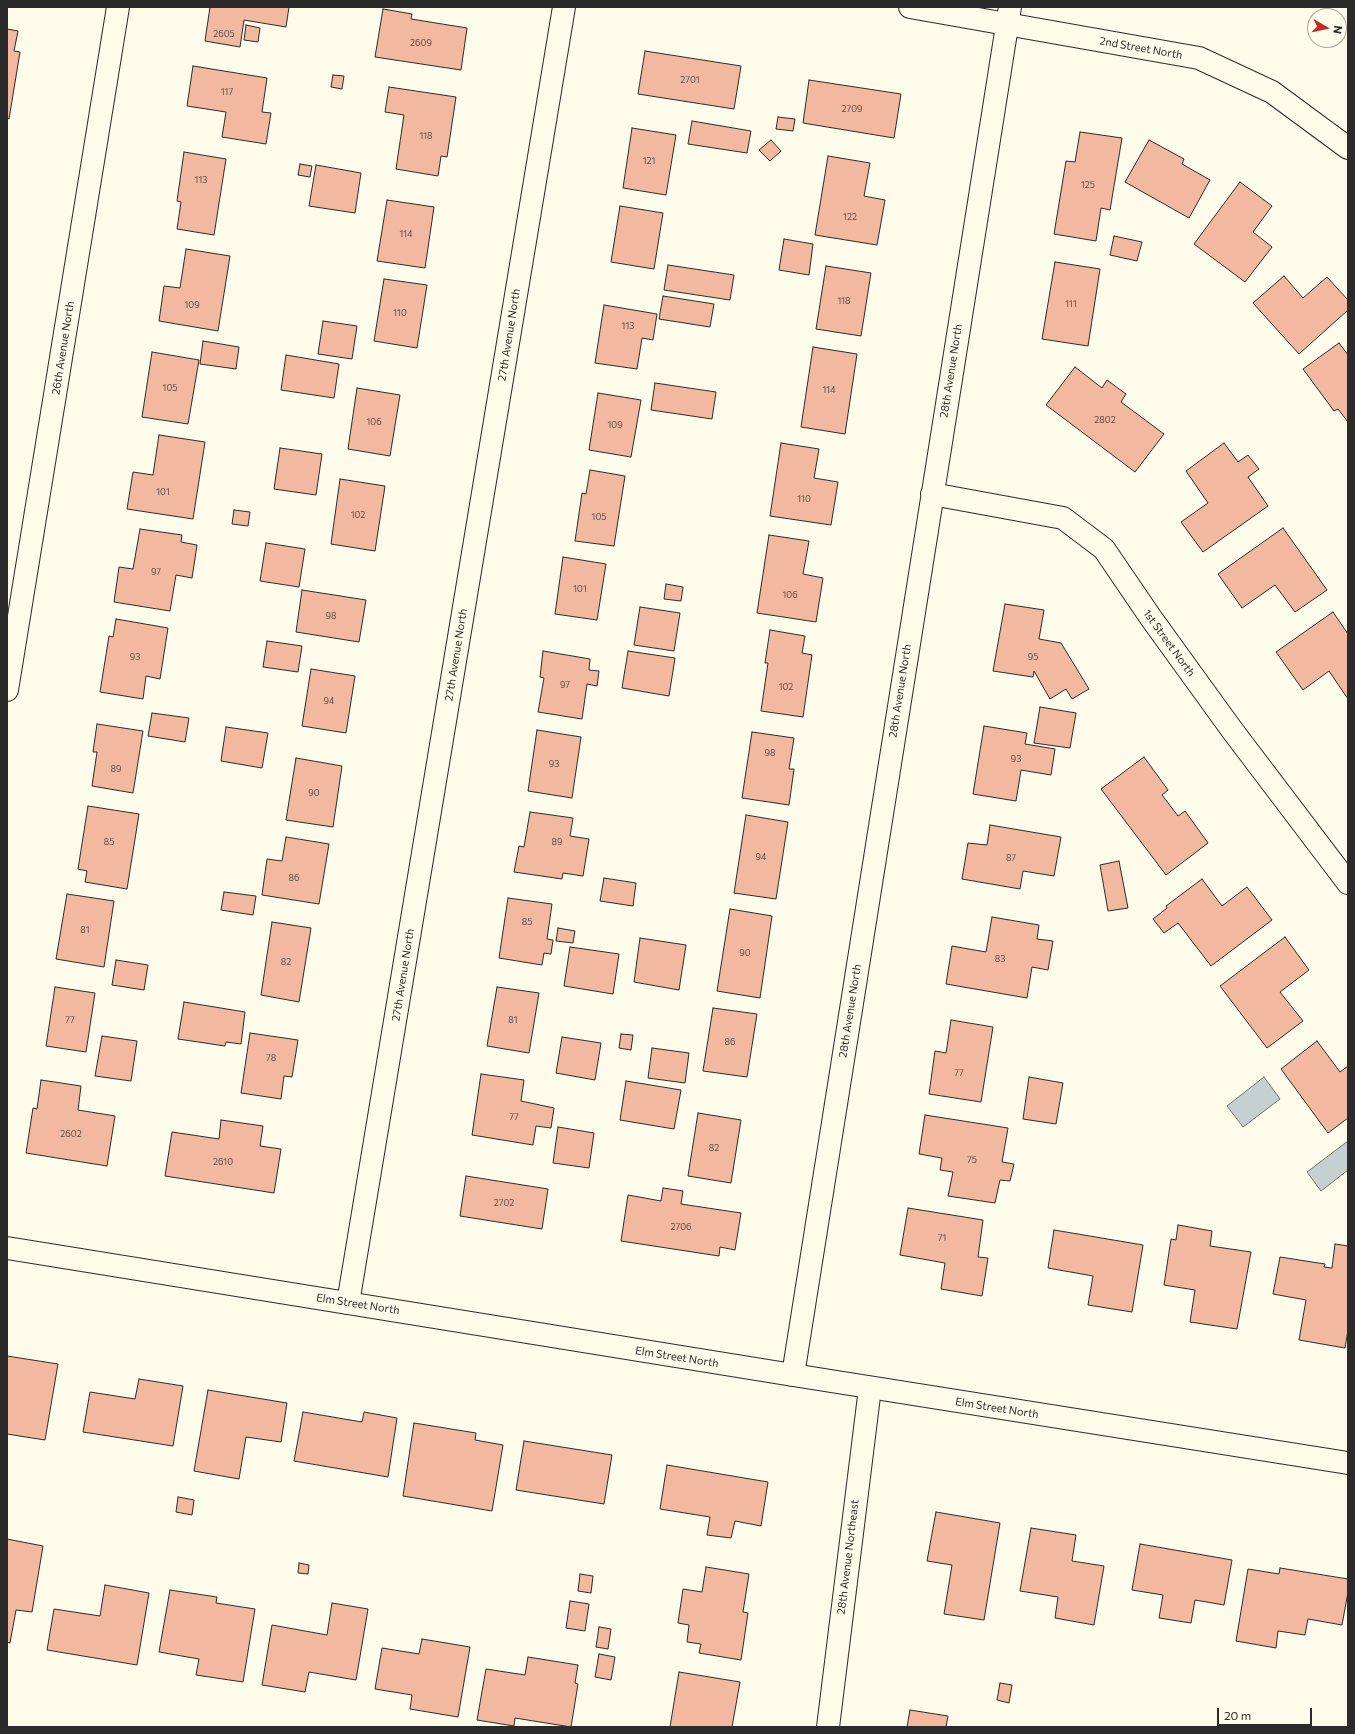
<!DOCTYPE html>
<html>
<head>
<meta charset="utf-8">
<style>
	body { margin:0 }
	#map { position:relative; width:1355px; height:1734px; overflow:hidden; background:#fdfbea; font-family:Commissioner,sans-serif }
	canvas { display:block }
	.frame { position:absolute; inset:0; border:8px solid #2b2b2b; pointer-events:none }
	.north { position:absolute; left:1307px; top:8px; width:40px; height:40px; box-sizing:border-box; background:#fdfbea; border:1px solid #a9a89e; border-radius:50%; rotate:99deg; font-size:11px; font-weight:700; line-height:16px; text-align:center; color:#2b2b2b }
	.north::after { content:''; display:block; margin:auto; width:14px; height:18px; background:#c62828; clip-path:polygon(50% 0,100% 100%,50% 72%,0 100%) }
	.scale { position:absolute; left:1217px; top:1708px; width:95px; height:18px; box-sizing:border-box; border:2px solid #2b2b2b; border-top:0; padding-left:5px; font-size:12px; line-height:14px; white-space:nowrap; color:#2b2b2b; -webkit-text-stroke:3px #fdfbea; paint-order:stroke }
</style>
</head>
<body>
<div id="map">
<canvas width="1355" height="1734"></canvas>
<div class="frame"></div>
<div class="north">N</div>
<div class="scale">20 m</div>
</div>
<script>
const c = document.querySelector('canvas').getContext('2d');
c.lineJoin = 'round';
function fill(path, color) { c.fillStyle = color; c.fill(path, 'evenodd'); }
const shape = rows => new Path2D(rows.map(r => 'M' + r).join(''));
function strokePath(path, color, width, dash) { c.strokeStyle = color; c.lineWidth = width; c.lineCap = dash ? 'butt' : 'round'; c.setLineDash(dash || []); c.stroke(path); }
function drawText(font, color, halo, rows, align = 'center') {
  c.font = font + ' Commissioner,sans-serif'; c.lineWidth = 3; c.setLineDash([]); c.textBaseline = 'middle'; c.strokeStyle = halo; c.fillStyle = color; for (const [text, x, y, turn = 0] of rows) {
    c.save(); c.translate(x, y); c.rotate((+turn || 0) * Math.PI / 180); c.textAlign = isNaN(turn) ? turn : align; if (halo) c.strokeText(text, 0, 0); c.fillText(text, 0, 0); c.restore();
  }
}
const water = shape([
	[1264,1077,1280,1099,1243,1127,1227,1106,1264,1077],
	[1348,1141,1348,1170,1321,1191,1307,1172,1348,1141]
]);
fill(water, '#c7d0d0');
strokePath(water, '#74746e', 1);
const building = shape([
	[210,7,289,7,286,27,244,20,240,47,205,41,210,7],
	[383,9,412,14,411,19,467,28,461,70,375,57,383,9],
	[246,25,260,28,258,42,244,40,246,25],
	[7,29,18,31,14,51,20,52,9,119,7,118,7,29],
	[645,51,741,66,734,109,638,94,645,51],
	[193,66,267,78,262,112,271,113,266,144,222,137,226,112,187,106,193,66],
	[333,75,344,76,342,89,331,87,333,75],
	[809,80,901,94,894,138,803,123,809,80],
	[389,87,456,97,447,157,441,156,438,176,396,169,404,115,385,112,389,87],
	[778,117,795,119,793,131,776,129,778,117],
	[692,121,751,131,747,153,688,144,692,121],
	[632,128,676,135,666,195,623,188,632,128],
	[1080,132,1122,138,1110,210,1101,208,1096,241,1054,234,1066,161,1075,162,1080,132],
	[771,140,781,151,770,161,759,150,771,140],
	[1149,140,1184,159,1182,164,1210,180,1189,218,1125,182,1149,140],
	[184,152,226,159,214,235,177,229,181,202,177,201,184,152],
	[828,156,870,163,864,196,885,200,877,245,815,235,828,156],
	[300,164,312,166,310,177,298,175,300,164],
	[316,165,361,173,355,213,309,206,316,165],
	[1240,182,1272,206,1253,232,1272,247,1245,282,1194,244,1240,182],
	[387,200,434,207,425,268,377,261,387,200],
	[620,206,663,213,654,269,611,262,620,206],
	[1114,236,1142,242,1137,261,1110,255,1114,236],
	[784,239,813,244,809,275,779,270,784,239],
	[186,249,230,256,218,331,159,321,164,286,180,288,186,249],
	[1055,262,1100,269,1088,346,1042,339,1055,262],
	[668,265,734,275,730,300,664,290,668,265],
	[826,266,871,273,861,336,816,329,826,266],
	[1284,276,1303,298,1327,277,1348,300,1348,310,1299,354,1253,303,1284,276],
	[384,279,427,285,417,348,374,341,384,279],
	[663,296,714,304,710,327,659,319,663,296],
	[604,305,657,314,653,340,642,338,637,369,595,363,604,305],
	[323,321,357,326,352,359,318,354,323,321],
	[203,341,239,347,236,369,200,364,203,341],
	[1339,343,1348,355,1348,422,1338,409,1334,411,1303,369,1339,343],
	[813,347,857,354,845,434,801,427,813,347],
	[152,352,199,360,188,424,142,417,152,352],
	[286,355,339,364,334,398,281,390,286,355],
	[1075,367,1102,388,1107,380,1126,394,1121,402,1164,434,1135,472,1046,405,1075,367],
	[655,383,716,392,712,419,651,410,655,383],
	[357,388,400,395,390,456,348,449,357,388],
	[598,393,641,400,631,457,589,450,598,393],
	[159,435,205,442,193,519,127,509,133,472,153,475,159,435],
	[781,443,819,449,814,478,838,482,831,525,770,516,781,443],
	[1224,443,1238,462,1248,455,1259,469,1248,477,1268,506,1203,552,1181,522,1208,503,1186,471,1224,443],
	[280,448,322,454,316,495,274,489,280,448],
	[590,470,625,476,614,546,575,541,582,493,586,494,590,470],
	[340,479,385,486,375,551,331,544,340,479],
	[234,510,250,512,248,526,232,524,234,510],
	[1283,528,1327,590,1295,612,1275,585,1242,608,1218,574,1283,528],
	[140,529,182,535,181,542,197,545,192,578,176,575,170,611,114,602,119,567,133,569,140,529],
	[769,535,809,541,803,574,823,578,816,622,757,613,769,535],
	[266,543,305,549,299,587,260,581,266,543],
	[563,557,606,564,597,620,555,614,563,557],
	[666,584,683,587,681,601,664,599,666,584],
	[302,590,366,600,359,642,296,632,302,590],
	[1005,604,1044,610,1039,639,1061,643,1089,689,1072,699,1066,689,1050,699,1034,671,1033,677,993,671,1005,604],
	[640,607,680,613,674,651,634,645,640,607],
	[1333,612,1348,634,1348,699,1329,671,1303,690,1276,652,1333,612],
	[116,619,168,628,160,679,146,676,143,699,100,692,109,636,113,637,116,619],
	[770,630,805,636,802,653,812,655,803,717,761,711,768,663,765,663,770,630],
	[267,641,302,646,298,672,263,667,267,641],
	[543,651,590,659,589,670,599,671,597,686,587,684,582,719,538,712,544,678,540,677,543,651],
	[628,651,675,658,669,696,622,688,628,651],
	[311,669,355,676,346,733,302,726,311,669],
	[1040,707,1076,713,1070,748,1034,743,1040,707],
	[152,713,189,718,185,742,148,736,152,713],
	[97,724,143,731,133,793,92,786,97,752,93,752,97,724],
	[984,726,1027,733,1025,744,1055,749,1051,775,1021,770,1016,801,973,794,984,726],
	[226,727,268,733,262,768,221,761,226,727],
	[537,730,581,737,572,798,528,791,537,730],
	[752,732,794,738,789,769,794,769,789,805,742,798,752,732],
	[1144,757,1168,790,1162,795,1178,816,1185,811,1208,843,1166,875,1101,789,1144,757],
	[296,758,342,766,333,827,286,820,296,758],
	[88,806,139,814,127,889,85,882,87,871,78,869,88,806],
	[530,812,573,818,570,836,589,839,583,876,563,873,562,879,514,872,519,846,524,847,530,812],
	[746,815,788,822,776,899,734,893,746,815],
	[990,825,1061,837,1054,876,1023,871,1020,889,962,879,968,843,987,845,990,825],
	[286,837,329,844,319,904,262,895,267,859,282,861,286,837],
	[1119,861,1128,908,1108,911,1100,865,1119,861],
	[604,878,636,883,633,906,600,901,604,878],
	[1202,879,1222,906,1247,887,1272,920,1211,966,1178,923,1164,933,1153,919,1167,908,1166,906,1202,879],
	[224,892,256,896,253,915,221,910,224,892],
	[67,894,114,901,104,967,56,959,67,894],
	[508,898,552,904,547,939,553,940,551,954,544,953,542,965,499,958,508,898],
	[730,909,772,916,760,998,717,991,730,909],
	[992,917,1039,925,1037,939,1053,941,1048,970,1032,967,1027,998,946,984,952,946,986,952,992,917],
	[272,922,311,928,299,1002,261,995,272,922],
	[558,928,575,931,573,943,556,941,558,928],
	[1285,937,1309,970,1280,992,1303,1021,1267,1048,1220,986,1285,937],
	[640,938,686,945,679,990,634,982,640,938],
	[570,947,619,954,613,994,564,986,570,947],
	[116,960,148,965,144,990,112,985,116,960],
	[55,987,95,993,86,1052,46,1046,55,987],
	[497,987,539,993,529,1053,487,1046,497,987],
	[184,1002,245,1012,241,1044,226,1042,225,1046,178,1039,184,1002],
	[713,1008,757,1014,747,1077,703,1071,713,1008],
	[951,1020,993,1027,981,1102,929,1094,935,1051,946,1053,951,1020],
	[250,1033,298,1040,292,1077,284,1076,281,1099,241,1093,250,1033],
	[621,1034,633,1035,631,1050,619,1048,621,1034],
	[102,1036,137,1041,131,1081,95,1076,102,1036],
	[562,1037,601,1043,595,1080,556,1073,562,1037],
	[1317,1041,1340,1072,1348,1066,1348,1118,1328,1133,1281,1069,1317,1041],
	[652,1048,689,1053,685,1083,648,1078,652,1048],
	[481,1074,524,1080,521,1101,554,1108,551,1128,536,1126,533,1145,472,1135,481,1074],
	[1029,1077,1063,1083,1056,1124,1023,1119,1029,1077],
	[41,1080,81,1086,78,1110,115,1116,107,1166,26,1153,33,1108,37,1109,41,1080],
	[626,1081,681,1090,674,1129,620,1120,626,1081],
	[698,1113,741,1120,731,1183,688,1176,698,1113],
	[925,1115,1008,1128,1002,1162,1014,1164,1010,1181,1000,1180,995,1203,948,1196,953,1172,940,1170,942,1158,919,1154,925,1115],
	[221,1120,263,1126,260,1146,281,1149,274,1193,165,1176,172,1132,219,1139,221,1120],
	[558,1127,594,1133,589,1168,553,1163,558,1127],
	[466,1176,548,1189,542,1229,460,1216,466,1176],
	[663,1188,683,1191,681,1204,741,1213,735,1250,720,1247,719,1256,621,1241,628,1195,661,1201,663,1188],
	[908,1208,983,1220,978,1257,988,1258,982,1296,941,1289,945,1263,900,1255,908,1208],
	[1178,1225,1212,1231,1210,1246,1251,1252,1237,1329,1190,1322,1195,1290,1164,1285,1171,1239,1176,1240,1178,1225],
	[1054,1230,1143,1245,1132,1312,1088,1305,1093,1276,1048,1268,1054,1230],
	[1335,1244,1348,1246,1348,1330,1345,1348,1299,1340,1306,1300,1273,1294,1280,1257,1325,1264,1324,1267,1332,1268,1335,1244],
	[7,1356,58,1364,45,1440,7,1434,7,1356],
	[139,1379,183,1386,173,1446,83,1432,90,1392,135,1399,139,1379],
	[208,1390,287,1403,281,1442,246,1437,239,1479,194,1471,208,1390],
	[303,1412,362,1422,364,1412,397,1418,388,1477,294,1461,303,1412],
	[414,1423,476,1433,475,1440,503,1445,492,1511,403,1496,414,1423],
	[524,1441,612,1455,604,1504,516,1490,524,1441],
	[667,1465,768,1482,761,1526,735,1521,731,1538,707,1535,710,1517,660,1509,667,1465],
	[178,1497,194,1500,192,1515,176,1512,178,1497],
	[936,1512,1000,1523,984,1620,944,1614,952,1565,927,1561,936,1512],
	[1031,1528,1076,1535,1072,1561,1104,1566,1094,1625,1055,1618,1058,1597,1020,1591,1031,1528],
	[7,1539,43,1546,32,1612,16,1610,10,1643,7,1642,7,1539],
	[1140,1544,1232,1560,1224,1605,1195,1600,1191,1623,1159,1618,1163,1595,1132,1590,1140,1544],
	[299,1563,309,1565,308,1574,298,1573,299,1563],
	[706,1567,749,1574,743,1612,748,1613,741,1660,699,1653,701,1644,687,1642,689,1625,678,1623,683,1589,702,1592,706,1567],
	[1280,1568,1348,1579,1348,1592,1342,1625,1308,1619,1305,1635,1278,1631,1276,1648,1236,1641,1248,1569,1279,1574,1280,1568],
	[580,1574,593,1576,591,1593,578,1591,580,1574],
	[105,1585,149,1593,137,1665,47,1650,54,1609,100,1616,105,1585],
	[170,1590,217,1597,216,1603,255,1609,243,1682,196,1675,199,1659,159,1652,170,1590],
	[570,1601,589,1604,585,1631,566,1628,570,1601],
	[332,1603,368,1609,356,1680,309,1672,305,1692,262,1685,272,1625,327,1635,332,1603],
	[599,1627,611,1629,608,1649,596,1647,599,1627],
	[422,1639,470,1647,458,1717,410,1709,412,1695,375,1689,382,1648,419,1654,422,1639],
	[599,1654,615,1657,611,1680,595,1677,599,1654],
	[528,1657,578,1665,575,1683,578,1684,571,1727,515,1718,514,1726,477,1720,486,1669,525,1675,528,1657],
	[679,1672,740,1682,732,1727,670,1727,679,1672],
	[1000,1683,1012,1685,1009,1703,997,1700,1000,1683],
	[910,1710,948,1716,946,1727,907,1727,910,1710]
]);
fill(building, '#f2b8a0');
strokePath(building, '#2b2b2b', 1);
const minor = shape([
	[910,7,1199,58,1272,92,1348,148],
	[932,494,1063,518,1104,549,1151,618,1232,730,1348,883],
	[7,690,118,7],
	[348,1303,564,7],
	[793,1375,1010,7],
	[828,1727,870,1388]
]);
const tertiary = shape([
	[7,1248,793,1375,1348,1463]
]);
strokePath(minor, '#2b2b2b', 24);
strokePath(tertiary, '#2b2b2b', 24);
strokePath(minor, '#fdfbea', 22);
strokePath(tertiary, '#fdfbea', 22);
drawText('9px', '#5d4e48', null, [
	["2605",224,34],
	["2609",421,43],
	["2701",690,80],
	["117",227,92],
	["2709",852,109],
	["118",426,136],
	["121",649,161],
	["113",201,180],
	["125",1088,185],
	["122",850,217],
	["114",406,234],
	["118",844,301],
	["111",1071,304],
	["109",192,305],
	["110",400,313],
	["113",628,326],
	["105",170,388],
	["114",829,390],
	["2802",1105,420],
	["106",374,422],
	["109",615,425],
	["101",163,492],
	["110",804,499],
	["102",358,515],
	["105",599,517],
	["97",156,572],
	["101",580,589],
	["106",790,595],
	["98",331,616],
	["93",135,657],
	["95",1033,657],
	["97",565,685],
	["102",786,687],
	["94",329,701],
	["98",770,753],
	["93",1016,759],
	["93",554,764],
	["89",116,769],
	["90",314,793],
	["85",109,842],
	["89",557,842],
	["94",761,857],
	["87",1011,858],
	["86",294,878],
	["85",527,922],
	["81",85,930],
	["90",745,953],
	["83",1000,959],
	["82",286,962],
	["77",70,1020],
	["81",513,1020],
	["86",730,1042],
	["78",271,1058],
	["77",959,1073],
	["77",514,1117],
	["2602",71,1134],
	["82",714,1148],
	["75",972,1160],
	["2610",223,1162],
	["2702",504,1203],
	["2706",681,1227],
	["71",942,1238]
]);
drawText('11px', '#2b2b2b', '#fdfbea', [
	["2nd Street North",1141,48,10],
	["27th Avenue North",509,335,-81],
	["26th Avenue North",63,348,-81],
	["28th Avenue North",951,371,-81],
	["1st Street North",1169,643,54],
	["27th Avenue North",456,655,-81],
	["28th Avenue North",900,691,-81],
	["27th Avenue North",403,975,-81],
	["28th Avenue North",850,1011,-81],
	["Elm Street North",358,1304,9],
	["Elm Street North",677,1357,9],
	["Elm Street North",997,1408,9],
	["28th Avenue Northeast",848,1557,-83]
]);
</script>
</body>
</html>
